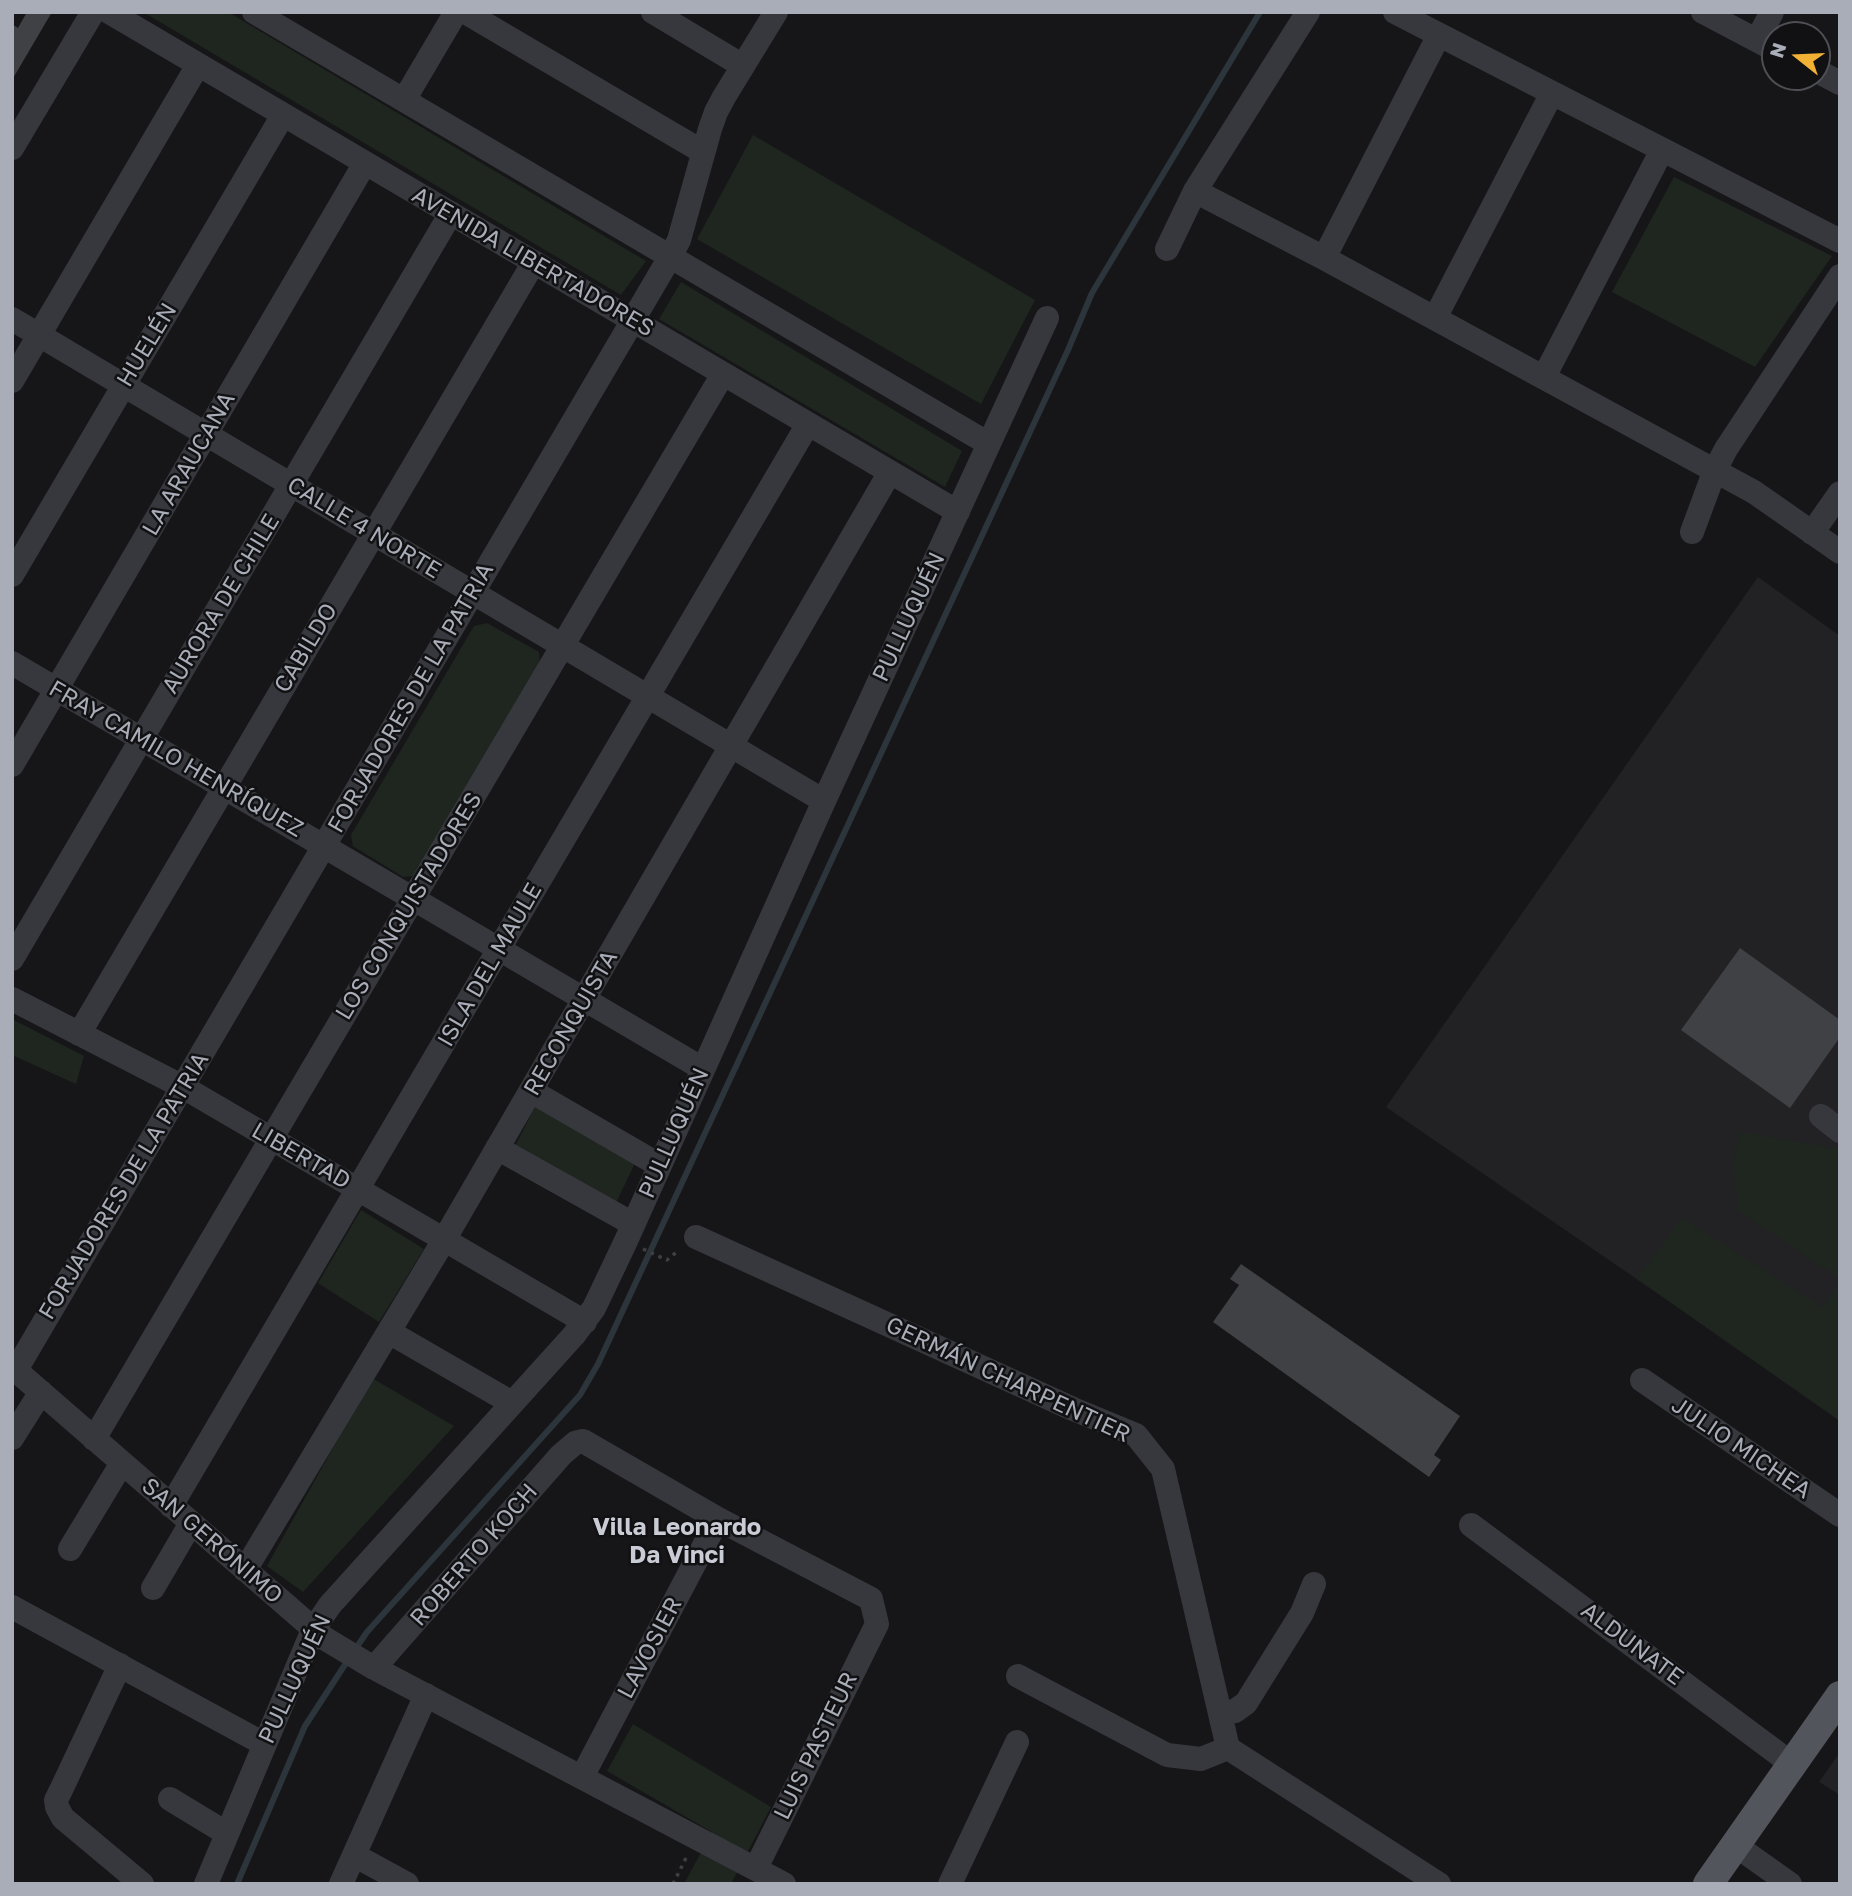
<!DOCTYPE html>
<html>
<head>
<meta charset="utf-8">
<style>
	body { margin:0 }
	#map { position:relative; width:1852px; height:1896px; overflow:hidden; background:#161618; font-family:"Golos Text",sans-serif }
	canvas { display:block }
	.frame { position:absolute; inset:0; border:14px solid #a8adb8; pointer-events:none }
	.north { position:absolute; left:1761px; top:21px; width:70px; height:70px; box-sizing:border-box; background:#111113; border:2px solid #4d4f55; border-radius:50%; rotate:288deg; font-size:19px; font-weight:700; line-height:28px; text-align:center; color:#a8adb8 }
	.north::after { content:''; display:block; margin:auto; width:24px; height:32px; background:#f2b134; clip-path:polygon(50% 0,100% 100%,50% 72%,0 100%) }
</style>
</head>
<body>
<div id="map">
<canvas width="1852" height="1896"></canvas>
<div class="frame"></div>
<div class="north">N</div>
</div>
<script>
const c = document.querySelector('canvas').getContext('2d');
c.lineJoin = 'round';
function fill(path, color) { c.fillStyle = color; c.fill(path, 'evenodd'); }
const shape = rows => new Path2D(rows.map(r => 'M' + r).join(''));
function strokePath(path, color, width, dash) { c.strokeStyle = color; c.lineWidth = width; c.lineCap = dash ? 'butt' : 'round'; c.setLineDash(dash || []); c.stroke(path); }
function drawText(font, color, halo, rows, align = 'center') {
  c.font = font + ' "Golos Text",sans-serif'; c.lineWidth = 5; c.setLineDash([]); c.textBaseline = 'middle'; c.strokeStyle = halo; c.fillStyle = color; for (const [text, x, y, turn = 0] of rows) {
    c.save(); c.translate(x, y); c.rotate((+turn || 0) * Math.PI / 180); c.textAlign = isNaN(turn) ? turn : align; if (halo) c.strokeText(text, 0, 0); c.fillText(text, 0, 0); c.restore();
  }
}
fill(shape([
	[1758,577,1840,636,1840,1421,1676,1306,1386,1107],
	[1840,1752,1840,1795,1819,1782]
]), '#222225');
fill(shape([
	[143,12,228,12,646,261,621,295],
	[753,135,1035,300,981,404,697,239],
	[1674,177,1832,256,1755,367,1612,292],
	[681,282,962,451,945,487,659,319],
	[487,623,539,652,540,665,422,875,403,877,353,846,351,835,474,626],
	[12,1019,84,1056,76,1084,12,1055],
	[535,1107,635,1163,616,1203,515,1146],
	[1741,1132,1840,1149,1840,1279,1739,1211,1733,1160],
	[361,1210,424,1249,379,1322,318,1283],
	[1682,1218,1822,1307,1840,1285,1840,1421,1637,1279],
	[372,1378,454,1426,303,1592,267,1566],
	[633,1724,771,1807,731,1884,684,1884,712,1832,607,1771]
]), '#1e261f');
strokePath(shape([
	[354,1651,367,1632,580,1395,598,1364,1068,350,1092,293,1260,12],
	[237,1884,305,1726,348,1660]
]), '#2c353c', 6);
fill(shape([
	[27,12,52,12,12,80,12,24,18,28],
	[1740,948,1840,1020,1840,1037,1790,1108,1681,1030],
	[1241,1264,1460,1416,1434,1455,1441,1460,1429,1477,1213,1322,1239,1285,1230,1279]
]), '#404145');
strokePath(shape([
	[643,1249,667,1260,679,1250],
	[673,1884,686,1858]
]), '#3d3f44', 3.5, [3.5, 5]);
strokePath(shape([
	[109,12,958,512],
	[254,12,989,444],
	[465,12,703,152],
	[653,12,743,66],
	[1395,12,1840,241],
	[1703,12,1775,50],
	[1757,40,1772,12],
	[1817,71,1840,83],
	[404,100,456,12],
	[12,148,93,12],
	[1195,191,1324,258,1754,492,1840,552],
	[1167,249,1195,191,1308,12],
	[1324,258,1439,35],
	[1435,318,1552,93],
	[12,319,824,801],
	[1544,377,1662,150],
	[12,381,198,65],
	[1692,532,1715,470,1726,449,1840,276],
	[1812,533,1840,493],
	[12,575,283,115],
	[12,663,703,1069],
	[12,765,365,163],
	[12,959,451,213],
	[12,999,183,1087,585,1322],
	[79,1034,534,262],
	[531,1091,659,1165],
	[1821,1116,1840,1131],
	[497,1148,633,1224],
	[696,1237,1073,1409,1136,1435,1163,1469,1228,1748],
	[389,1332,512,1403],
	[12,1367,324,1638,374,1668,784,1884],
	[16,1370,670,257,679,240,710,129,716,112,724,97,776,12],
	[1642,1380,1840,1515],
	[12,1438,41,1392],
	[94,1439,723,374],
	[171,1506,808,424],
	[1471,1525,1792,1764],
	[70,1549,122,1463],
	[245,1570,444,1240,890,472],
	[153,1588,191,1523],
	[12,1607,264,1744],
	[120,1665,61,1790,56,1800,57,1807,63,1818,142,1884],
	[374,1668,561,1455,575,1443,583,1441,718,1519,871,1599,877,1624,756,1868],
	[1018,1676,1167,1755,1201,1759,1228,1748],
	[1220,1713,1235,1711,1246,1703,1302,1613,1314,1584],
	[1228,1748,1439,1884],
	[582,1777,718,1519],
	[170,1799,226,1833],
	[1735,1845,1790,1884],
	[354,1855,407,1884],
	[206,1884,313,1630,330,1605,574,1335,594,1308,625,1243,824,801,1047,318],
	[341,1884,426,1695],
	[950,1884,1017,1742]
]), '#37383d', 24);
strokePath(shape([
	[1708,1884,1840,1696]
]), '#53555c', 30);
drawText('23px', '#a8adb8', '#111113', [
	["AVENIDA LIBERTADORES",533,262,30],
	["HUELÉN",147,345,-59],
	["LA ARAUCANA",189,464,-60],
	["CALLE 4 NORTE",364,528,31],
	["AURORA DE CHILE",221,604,-59],
	["PULLUQUÉN",909,617,-65],
	["CABILDO",306,648,-59],
	["FORJADORES DE LA PATRIA",411,698,-60],
	["FRAY CAMILO HENRÍQUEZ",176,759,30],
	["LOS CONQUISTADORES",409,906,-59],
	["ISLA DEL MAULE",490,965,-60],
	["RECONQUISTA",571,1023,-60],
	["PULLUQUÉN",674,1133,-66],
	["LIBERTAD",301,1156,30],
	["FORJADORES DE LA PATRIA",124,1186,-59],
	["GERMÁN CHARPENTIER",1008,1380,25],
	["JULIO MICHEA",1741,1448,34],
	["SAN GERÓNIMO",212,1541,41],
	["ROBERTO KOCH",474,1555,-49],
	["ALDUNATE",1632,1644,37],
	["LAVOSIER",650,1648,-62],
	["PULLUQUÉN",295,1679,-65],
	["LUIS PASTEUR",816,1746,-64]
]);
drawText('bold 24px', '#c9ccd4', '#111113', [
	["Villa Leonardo",677,1527],
	["Da Vinci",677,1555]
]);
</script>
</body>
</html>
